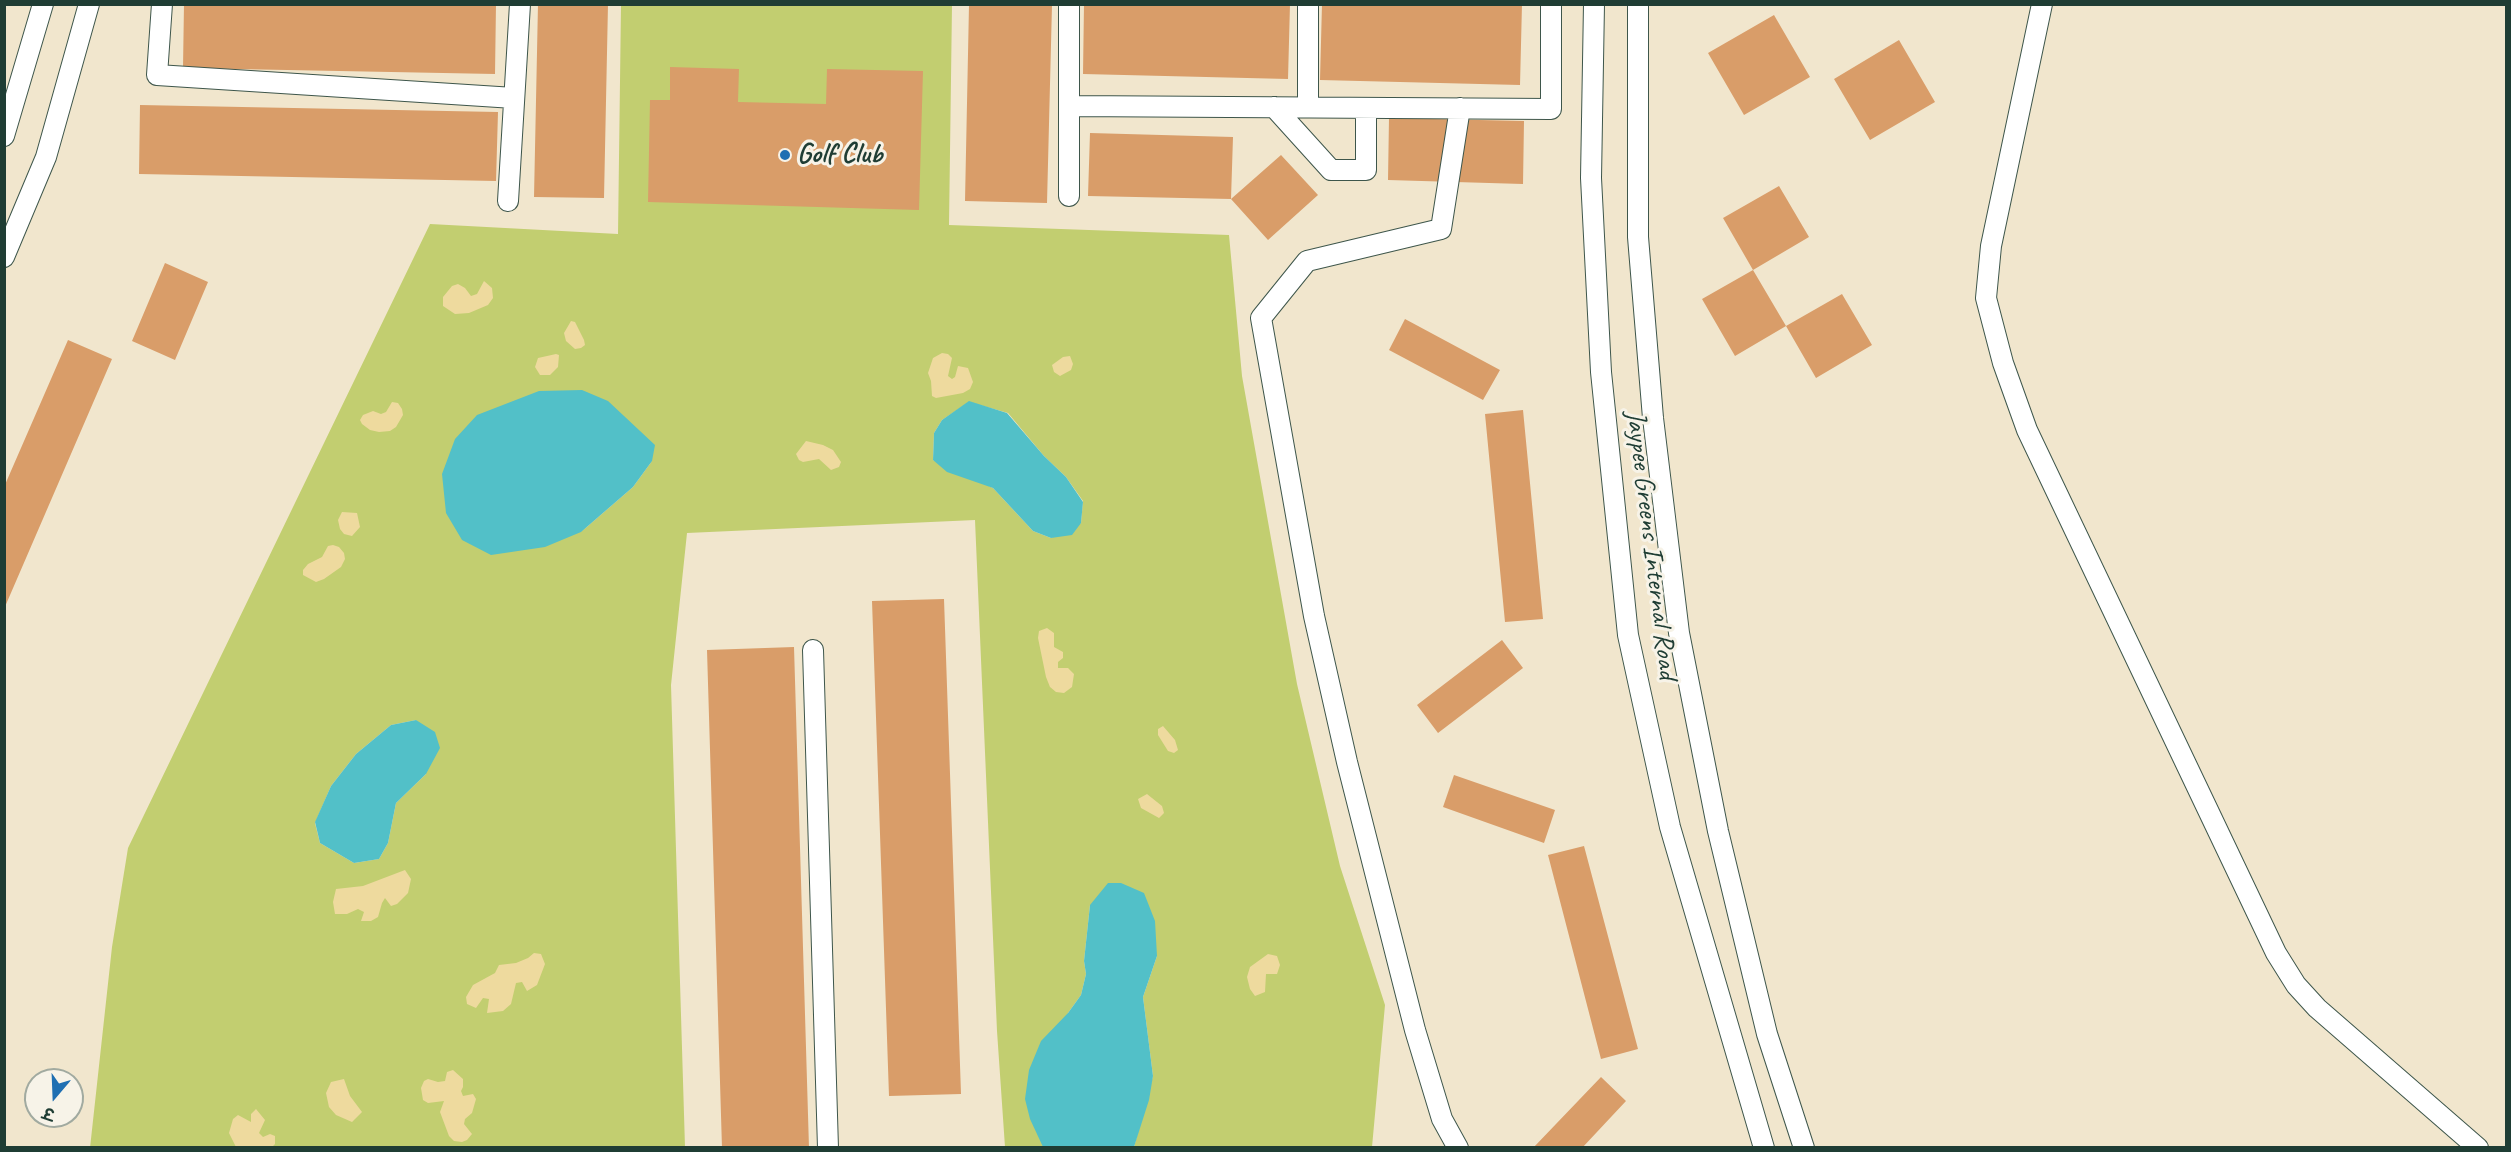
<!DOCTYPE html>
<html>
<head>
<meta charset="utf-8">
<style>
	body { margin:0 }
	#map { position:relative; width:2511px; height:1152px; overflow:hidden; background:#f1e6cd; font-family:Caveat,"Playpen Sans Deva",sans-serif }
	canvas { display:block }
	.frame { position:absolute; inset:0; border:6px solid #1f3d34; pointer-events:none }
	.north { position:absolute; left:24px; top:1068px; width:60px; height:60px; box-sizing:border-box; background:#f7f3e8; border:2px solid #a1aaa0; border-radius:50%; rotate:199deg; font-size:16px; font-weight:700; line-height:24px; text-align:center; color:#1f3d34 }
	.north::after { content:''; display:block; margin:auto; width:21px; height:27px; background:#1f6fb2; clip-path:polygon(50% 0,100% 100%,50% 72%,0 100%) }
</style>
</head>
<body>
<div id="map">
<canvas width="2511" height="1152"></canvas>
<div class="frame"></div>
<div class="north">उ</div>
</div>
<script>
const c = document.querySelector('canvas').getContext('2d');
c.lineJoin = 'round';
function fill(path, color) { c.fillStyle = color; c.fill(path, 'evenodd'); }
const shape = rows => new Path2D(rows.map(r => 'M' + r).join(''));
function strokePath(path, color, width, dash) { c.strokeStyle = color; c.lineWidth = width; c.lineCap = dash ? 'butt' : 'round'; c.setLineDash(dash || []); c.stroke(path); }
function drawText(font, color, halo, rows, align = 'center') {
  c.font = font + ' Caveat,sans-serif'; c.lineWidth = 6; c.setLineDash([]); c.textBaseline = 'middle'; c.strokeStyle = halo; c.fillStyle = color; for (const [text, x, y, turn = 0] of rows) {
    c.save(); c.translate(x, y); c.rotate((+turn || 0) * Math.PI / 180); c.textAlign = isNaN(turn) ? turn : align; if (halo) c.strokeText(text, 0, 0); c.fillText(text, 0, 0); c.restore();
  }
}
fill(shape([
	[621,5,952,5,949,225,1229,235,1242,376,1297,684,1340,866,1385,1005,1372,1147,1134,1147,1153,1076,1143,997,1157,956,1090,905,1084,961,1086,974,1081,995,1068,1013,1043,1147,1005,1147,997,1031,975,520,687,533,671,685,685,1147,90,1148,112,947,128,848,430,224,618,234],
	[969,402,1008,413,1044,456,1066,477,1083,501,1081,523,1051,538,1033,531,993,488,933,460,934,433,942,420],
	[652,461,633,487,581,532],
	[416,720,426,774,396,803,388,843,379,859,354,863,320,843,315,823,331,786,356,754,391,725]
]), '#c2ce70');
fill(shape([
	[484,281,492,288,493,298,488,305,469,313,455,314,443,306,443,297,452,286,458,284,465,288,471,296,477,294],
	[571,321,575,322,584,340,585,345,581,348,575,349,566,341,564,333],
	[942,353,948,354,952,358,948,376,952,379,955,377,958,366,968,368,973,382,970,389,963,393,936,398,932,396,931,381,928,373,933,358],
	[556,354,559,355,558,367,550,375,540,375,535,367,538,358],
	[1070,356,1073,364,1071,370,1060,376,1054,372,1052,365,1063,357],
	[392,402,398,403,402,409,403,415,396,427,390,431,379,432,370,430,362,424,360,420,363,415,373,411,381,414,386,412],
	[806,441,823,445,833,450,841,462,839,467,831,470,819,459,803,462,799,460,796,454],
	[342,512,357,513,360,527,352,536,344,534,340,529,338,520],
	[333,545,339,547,344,553,345,559,341,567,324,579,316,582,303,575,303,570,308,564,322,557,328,546],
	[1047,628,1054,633,1054,647,1063,652,1063,658,1058,662,1058,668,1068,668,1074,674,1072,687,1064,693,1056,692,1050,687,1046,677,1038,638,1039,631],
	[1163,726,1175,740,1178,750,1174,753,1168,751,1158,735,1158,729],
	[1147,794,1162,806,1164,813,1159,818,1141,808,1138,799],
	[405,870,411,879,408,893,397,904,391,906,385,898,382,903,378,917,371,921,361,921,364,912,358,909,347,914,335,914,333,902,336,889,363,886],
	[534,953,541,954,545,964,537,985,527,991,522,982,516,983,511,1004,503,1011,487,1013,489,999,483,998,476,1008,467,1004,466,997,473,985,495,973,499,965,516,963,528,958],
	[1268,954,1277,956,1280,965,1277,974,1266,974,1265,992,1255,996,1250,989,1247,977,1250,967],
	[453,1070,463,1079,463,1087,461,1091,463,1096,473,1094,476,1099,472,1113,465,1119,464,1124,472,1134,467,1140,462,1142,454,1141,449,1136,440,1112,444,1101,428,1103,423,1100,421,1088,424,1081,428,1079,438,1082,445,1081,447,1072],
	[344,1079,350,1096,362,1112,352,1122,336,1115,329,1107,326,1093,331,1082],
	[256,1109,265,1120,259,1133,263,1137,270,1134,275,1136,275,1144,272,1147,236,1147,229,1133,233,1119,238,1115,251,1122,251,1114]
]), '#eeda9e');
fill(shape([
	[582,390,608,401,655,445,652,461,633,487,581,532,545,547,491,555,462,540,446,513,442,474,455,439,477,415,539,391],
	[969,401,1007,413,1044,456,1066,477,1083,502,1081,523,1072,535,1051,538,1033,531,993,488,947,472,933,460,934,433,942,420],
	[416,720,435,732,440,748,426,774,396,803,388,843,379,859,354,863,320,843,315,822,331,786,356,754,391,725],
	[1108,883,1121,883,1144,893,1155,921,1157,956,1143,997,1153,1076,1149,1100,1134,1147,1043,1147,1030,1119,1025,1099,1029,1070,1041,1041,1068,1013,1081,995,1086,974,1084,961,1090,905]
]), '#52c0c8');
fill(shape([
	[184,4,496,4,495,74,183,68],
	[538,4,608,4,604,198,534,197],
	[1084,4,1290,4,1288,79,1083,74],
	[1322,4,1522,4,1520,85,1320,80],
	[969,5,1052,5,1047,203,965,201],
	[1774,15,1810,77,1744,115,1708,53],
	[1899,40,1935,102,1870,140,1834,79],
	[670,67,739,69,738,102,826,104,827,69,923,71,919,210,648,202,650,100,670,100],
	[140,105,498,112,496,181,139,174],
	[1389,118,1524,121,1523,184,1388,180],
	[1090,133,1233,137,1231,199,1281,155,1318,195,1268,240,1231,199,1088,196],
	[1779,186,1809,237,1753,270,1786,326,1842,294,1872,345,1816,378,1786,326,1735,356,1702,299,1753,270,1723,218],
	[165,263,208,282,175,360,132,341],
	[1405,319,1500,370,1483,400,1389,350],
	[68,340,112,359,4,609,4,487],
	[1523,410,1543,619,1505,622,1485,414],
	[944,599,961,1094,889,1096,872,601],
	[1502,640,1523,668,1438,733,1417,705],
	[794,647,809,1148,722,1148,707,650],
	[1454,775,1555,810,1544,843,1443,807],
	[1584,846,1638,1049,1601,1059,1548,855],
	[1601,1077,1626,1101,1582,1148,1533,1148]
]), '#d99d69');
const street = shape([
	[162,4,157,75,514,98],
	[1594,4,1591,178,1601,372,1628,635,1670,827,1764,1148],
	[1638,4,1638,237,1653,418,1679,633,1718,831,1767,1034,1804,1148],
	[2042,4,1991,246,1986,298,2003,363,2027,430,2276,953,2296,985,2317,1008,2478,1148],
	[1069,106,1551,109,1551,4],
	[1274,107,1331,170,1366,170,1366,108],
	[1308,107,1308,4],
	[4,136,43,4],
	[1069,196,1069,4],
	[508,201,520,4],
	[4,257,46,157,89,4],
	[813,650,828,1148],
	[1458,1148,1442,1119,1415,1030,1347,762,1314,616,1261,318,1307,261,1441,229,1460,108]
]);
strokePath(street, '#3e564b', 22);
strokePath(street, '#fff', 20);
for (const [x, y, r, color] of [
	[785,155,6,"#1f6fb2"]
]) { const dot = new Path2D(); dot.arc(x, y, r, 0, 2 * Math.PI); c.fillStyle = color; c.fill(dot); strokePath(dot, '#f7f3e8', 2); }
drawText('bold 28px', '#1f3d34', '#f7f3e8', [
	["Golf Club",797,155]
], 'left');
drawText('28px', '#1f3d34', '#f7f3e8', [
	["Jaypee Greens Internal Road",1651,545,83]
]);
</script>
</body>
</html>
